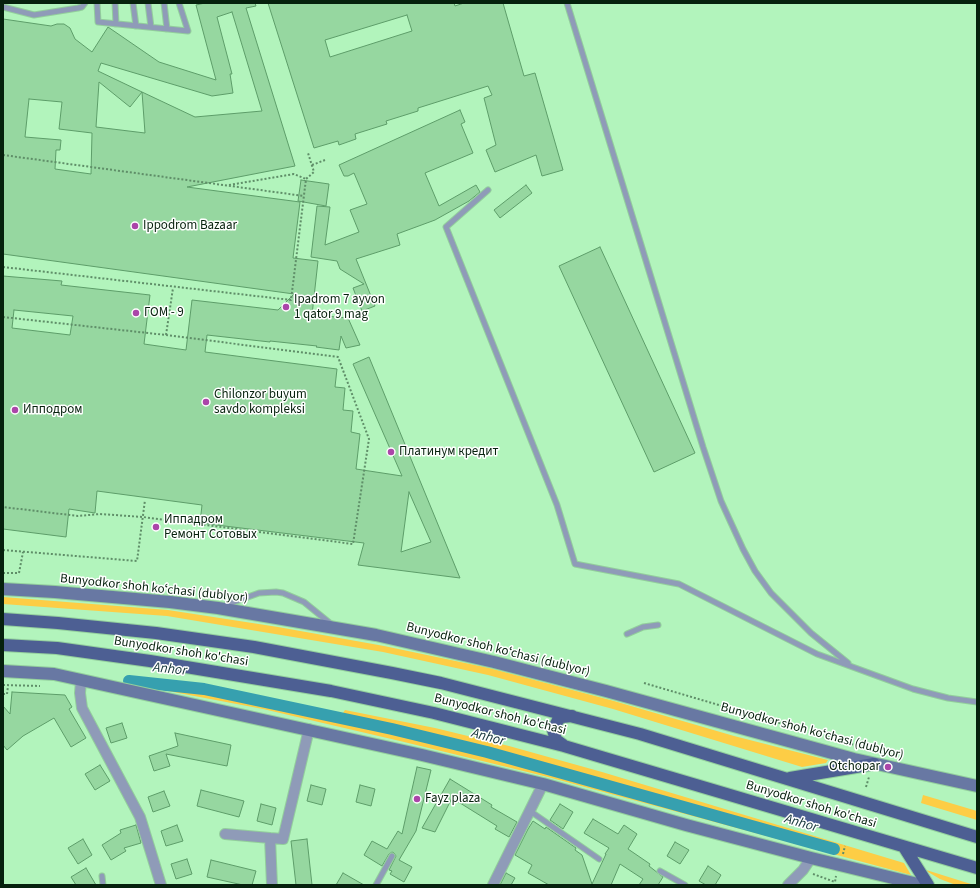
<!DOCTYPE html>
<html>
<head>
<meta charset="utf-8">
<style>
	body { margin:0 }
	#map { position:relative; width:980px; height:888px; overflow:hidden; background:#b2f4bc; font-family:"Source Sans 3",sans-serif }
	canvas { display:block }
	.frame { position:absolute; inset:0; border:4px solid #06210d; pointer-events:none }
</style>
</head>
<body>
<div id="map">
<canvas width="980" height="888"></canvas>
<div class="frame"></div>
</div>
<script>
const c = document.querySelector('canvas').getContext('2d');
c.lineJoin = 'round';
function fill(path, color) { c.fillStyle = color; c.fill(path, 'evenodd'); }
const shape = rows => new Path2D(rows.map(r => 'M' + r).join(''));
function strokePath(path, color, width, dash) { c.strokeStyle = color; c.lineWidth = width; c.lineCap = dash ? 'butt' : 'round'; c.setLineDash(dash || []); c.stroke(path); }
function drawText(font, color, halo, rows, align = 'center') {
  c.font = font + ' "Source Sans 3",sans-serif'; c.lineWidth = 3; c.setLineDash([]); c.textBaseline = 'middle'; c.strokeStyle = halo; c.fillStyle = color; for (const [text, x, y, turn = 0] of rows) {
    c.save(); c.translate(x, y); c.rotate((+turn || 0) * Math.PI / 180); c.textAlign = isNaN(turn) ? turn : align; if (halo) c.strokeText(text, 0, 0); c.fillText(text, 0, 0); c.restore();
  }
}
fill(shape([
	[3,597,168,610,278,627,384,646,489,668,614,701,734,736,828,760,826,763,802,767,613,709,488,675,383,652,167,616,3,604],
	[145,684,199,691,339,719,345,710,435,728,509,746,602,772,904,863,911,875,548,777,400,741,263,709,147,687],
	[923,795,977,811,977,820,921,803],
	[923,869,974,885,956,885,940,879]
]), '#fdcd45');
strokePath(shape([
	[129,681,204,689,392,729,487,752,834,849]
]), '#36a0af', 12);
const building = shape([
	[205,3,255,3,256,6,246,8,295,166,187,187,300,202,293,258,318,261,312,315,348,318,360,345,346,348,341,336,339,350,316,347,317,346,270,341,270,342,207,335,205,352,337,369,335,387,345,388,343,410,353,411,351,432,360,434,356,469,402,476,353,364,369,357,460,578,358,565,364,543,200,523,202,505,97,491,95,513,69,509,66,537,3,529,3,276,62,281,61,285,150,295,144,344,186,350,192,300,278,310,294,294,3,254,3,19,51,26,57,24,64,24,70,28,75,39,92,52,108,27,159,62,216,80,196,5,205,3],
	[232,12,262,111,195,117,142,92,145,133,96,127,99,82,130,107,142,92,98,71,101,63,212,96,233,93,230,74,232,74,217,17,232,12],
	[29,99,62,102,59,129,92,133,91,174,55,169,56,150,60,150,61,140,25,137,29,99],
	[14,310,73,316,70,335,12,328,14,310],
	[409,492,431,542,401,552,409,492],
	[268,3,454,3,455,6,464,3,503,3,524,76,535,73,563,170,542,176,536,155,495,172,486,150,496,145,484,98,492,95,488,86,418,108,418,111,386,121,387,124,355,134,356,139,339,145,338,141,314,148,268,3],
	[407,15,412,31,330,57,325,40,407,15],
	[460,110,465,122,461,124,473,153,425,173,439,206,476,185,480,192,469,201,435,220,397,234,400,245,356,259,375,306,362,311,353,288,364,284,340,269,337,261,311,257,317,206,330,207,325,245,359,232,350,210,367,204,354,173,348,176,344,176,339,165,460,110],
	[301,180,329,184,326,206,298,201,301,180],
	[526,185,532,193,500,218,494,210,526,185],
	[600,247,695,453,654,472,559,266,600,247],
	[12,692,65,695,72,707,69,709,86,738,71,747,54,718,23,736,7,750,3,745,3,706,10,714,12,692],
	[122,723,127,738,111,743,106,728,122,723],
	[175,733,231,745,227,766,166,754,170,766,154,771,149,756,178,746,175,733],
	[100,765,110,781,95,790,85,774,100,765],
	[417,767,431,770,416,831,399,860,412,867,404,882,390,874,392,871,389,870,396,856,394,853,392,852,389,854,382,866,364,855,372,841,387,849,398,831,402,834,417,767],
	[450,779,492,805,491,807,517,822,509,837,495,829,497,826,452,798,435,832,422,828,450,779],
	[311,785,326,789,322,805,307,801,311,785],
	[360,785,375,789,371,806,356,802,360,785],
	[201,790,244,801,239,817,197,806,201,790],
	[164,791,170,806,153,812,148,797,164,791],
	[261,804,276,808,272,825,257,821,261,804],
	[560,804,573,812,563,829,550,820,560,804],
	[593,819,618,834,624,825,637,834,628,849,650,864,649,866,663,877,658,885,639,885,643,879,620,864,611,885,549,885,528,873,532,865,515,855,528,829,533,821,545,829,546,827,576,848,575,850,582,855,592,884,606,854,605,854,609,848,584,833,593,819],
	[136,825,141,843,124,848,126,851,111,860,102,845,121,833,120,830,136,825],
	[177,825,183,841,166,846,161,831,177,825],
	[83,839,92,855,78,864,68,848,83,839],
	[307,839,312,885,296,885,291,841,307,839],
	[675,842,689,850,680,864,667,856,675,842],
	[187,859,192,874,176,879,171,864,187,859],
	[211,860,256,871,252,885,243,885,207,877,211,860],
	[708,866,721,875,715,885,706,885,699,881,708,866],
	[86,868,96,885,76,885,71,877,86,868],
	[343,873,364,885,336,885,343,873],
	[506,873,515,878,511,885,500,885,506,873]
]);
fill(building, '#96d7a0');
strokePath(building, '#5d9d69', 1);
const lane = shape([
	[97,3,98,22,188,31,179,3],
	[115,3,116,24],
	[133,3,136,26],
	[148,3,151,27],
	[164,3,167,29],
	[567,3,703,447,721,501,743,549,755,571,771,593,811,633,848,663],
	[3,7,34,15,78,8,82,7,85,3],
	[488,190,446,227,557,505,575,564,679,584,817,654,913,689,948,698,977,702],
	[223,606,259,593,276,592,283,593,304,602,331,624],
	[627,634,643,627,658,625],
	[530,811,599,859],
	[660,871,685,885],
	[102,876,103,885],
	[376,885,392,856]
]);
const street = shape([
	[81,681,80,693,82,708,140,817,161,885],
	[225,834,270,838],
	[272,885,270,838,283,839,309,729],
	[493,885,543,784],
	[788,885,803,870,811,858]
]);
const secondary = shape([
	[3,589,55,592,170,602,218,608,376,635,494,662,606,691,854,759,977,786],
	[3,671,54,674,422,755,543,784,686,825,811,858,922,885]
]);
const primary = shape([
	[3,619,58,623,156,633,254,647,392,673,441,683,640,734,977,837],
	[3,645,57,648,150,661,331,691,434,713,564,746,977,868],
	[563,745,556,740,553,730,558,720,562,717,572,716],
	[790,778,874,764],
	[904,847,928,885]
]);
strokePath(lane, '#93ce9c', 7);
strokePath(street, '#93ce9c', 12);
strokePath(secondary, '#93ce9c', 14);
strokePath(primary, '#93ce9c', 14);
strokePath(shape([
	[3,155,304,196],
	[312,165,325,160],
	[229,185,294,174,306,179],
	[3,267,291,300,306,179,314,172,308,153],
	[3,317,166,335,338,357,369,439,353,544,143,517,100,514,78,516,3,507],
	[166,335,173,288],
	[3,550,137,561,145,500],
	[3,573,19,573,23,552],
	[644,683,865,748],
	[3,685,40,686],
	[3,694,7,694,8,686],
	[866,787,869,777],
	[843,854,845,846],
	[813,874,835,882,836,876]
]), '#5f8e68', 2, [2, 2]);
strokePath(lane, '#8f9bb8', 5);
strokePath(street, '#8f9bb8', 10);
strokePath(secondary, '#6878a3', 12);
strokePath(primary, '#4d5f93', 12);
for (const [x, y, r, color] of [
	[135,226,4,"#ab45a9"],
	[286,307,4,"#ab45a9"],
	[136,313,4,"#ab45a9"],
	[206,402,4,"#ab45a9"],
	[15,410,4,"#ab45a9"],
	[391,452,4,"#ab45a9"],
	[156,527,4,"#ab45a9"],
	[888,767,4,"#ab45a9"],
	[417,799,4,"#ab45a9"]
]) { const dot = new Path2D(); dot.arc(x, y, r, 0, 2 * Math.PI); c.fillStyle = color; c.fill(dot); strokePath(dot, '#fff', 1.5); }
drawText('13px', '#06210d', '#fff', [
	["Ippodrom Bazaar",143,226],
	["Ipadrom 7 ayvon",294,300],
	["1 qator 9 mag",294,315],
	["ГОМ - 9",144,313],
	["Chilonzor buyum",214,395],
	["savdo kompleksi",214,410],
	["Ипподром",23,410],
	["Платинум кредит",399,452],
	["Иппадром",164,520],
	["Ремонт Сотовых",164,535],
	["Otchopar",880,767,"right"],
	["Fayz plaza",425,799]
], 'left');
drawText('13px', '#06210d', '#fff', [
	["Bunyodkor shoh koʻchasi (dublyor)",154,589,6],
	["Bunyodkor shoh koʻchasi (dublyor)",498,650,14],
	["Bunyodkor shoh ko'chasi",181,652,9],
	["Bunyodkor shoh ko'chasi",500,715,14],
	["Bunyodkor shoh koʻchasi (dublyor)",812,732,15],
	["Bunyodkor shoh ko'chasi",811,805,17]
]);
drawText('italic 14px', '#143439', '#fff', [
	["Anhor",170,670,6],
	["Anhor",488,738,15],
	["Anhor",801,824,16]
]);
</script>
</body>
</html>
